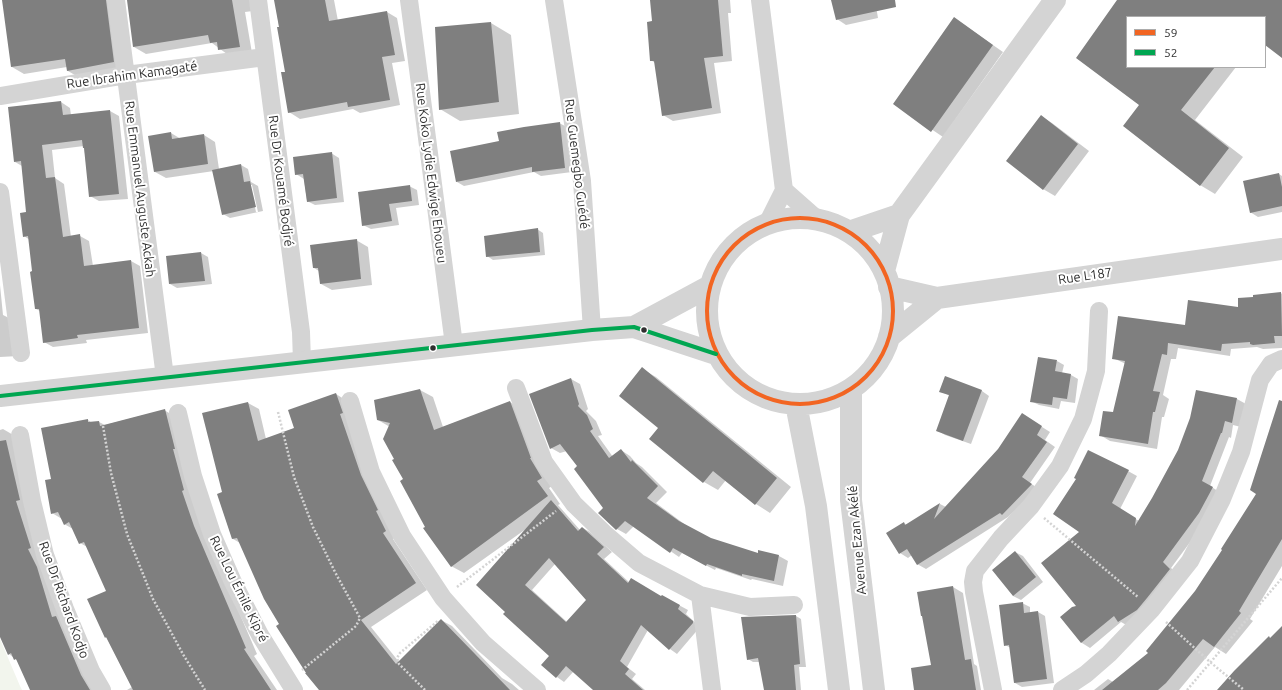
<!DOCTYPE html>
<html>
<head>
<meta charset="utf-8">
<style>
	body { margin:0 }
	#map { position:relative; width:1282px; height:690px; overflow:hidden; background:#fff; font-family:Ubuntu,sans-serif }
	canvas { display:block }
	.legend { position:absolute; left:1126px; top:16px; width:140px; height:52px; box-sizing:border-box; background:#fff; border:1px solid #acacac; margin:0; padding:5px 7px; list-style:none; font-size:12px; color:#2f2f2f }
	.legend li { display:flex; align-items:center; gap:8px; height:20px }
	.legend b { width:20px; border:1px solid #acacac }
</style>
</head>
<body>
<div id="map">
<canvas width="1282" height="690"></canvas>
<ul class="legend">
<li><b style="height:5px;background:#f26522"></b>59</li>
<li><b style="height:5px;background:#00a651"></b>52</li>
</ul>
</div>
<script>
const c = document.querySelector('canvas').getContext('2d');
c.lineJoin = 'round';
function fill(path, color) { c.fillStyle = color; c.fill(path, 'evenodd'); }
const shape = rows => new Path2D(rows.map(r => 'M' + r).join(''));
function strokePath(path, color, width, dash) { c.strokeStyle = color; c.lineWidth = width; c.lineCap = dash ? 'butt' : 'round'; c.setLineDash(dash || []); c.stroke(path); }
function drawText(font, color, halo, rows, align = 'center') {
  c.font = font + ' Ubuntu,sans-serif'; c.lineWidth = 4; c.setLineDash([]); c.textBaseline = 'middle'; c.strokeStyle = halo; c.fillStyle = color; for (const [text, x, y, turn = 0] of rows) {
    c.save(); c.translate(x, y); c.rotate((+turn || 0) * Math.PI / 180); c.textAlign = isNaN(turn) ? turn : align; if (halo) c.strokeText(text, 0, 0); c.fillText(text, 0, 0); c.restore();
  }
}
fill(shape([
	[0,639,20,686,22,690,0,690]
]), '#f2f5ed');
fill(shape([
	[3,0,120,0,125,69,80,78,68,71,67,67,24,74,12,67],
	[128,0,251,0,253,11,245,12,252,53,231,57,212,43,146,54,134,47],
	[275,0,334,0,338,21,387,12,397,18,405,61,392,63,400,105,360,113,353,109,300,119,289,112,286,73],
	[651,0,730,0,731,13,728,13,732,61,714,63,721,113,673,121,663,115,655,63,651,60,653,22],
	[832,0,875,0,878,18,846,25,837,19],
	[1119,0,1282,0,1282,57,1265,44,1265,17,1127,17,1127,67,1236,67,1195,120,1243,157,1215,194,1200,185,1141,105,1078,58],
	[954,18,1003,52,943,137,894,104],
	[491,23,511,35,519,114,460,121,440,109],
	[61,102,70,108,71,115,110,111,119,116,128,199,99,201,90,196,84,146,52,150,55,178,64,184,71,237,80,236,89,241,93,266,131,261,140,266,148,333,86,340,87,343,53,347,44,342,40,311,36,309,30,240,24,236,27,213,22,166,15,162],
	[1041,116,1052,123,1089,151,1055,196,1043,189],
	[559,123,567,127,572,172,541,176,534,172,464,186,457,182,500,142],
	[171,133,181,139,204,135,215,142,219,169,241,165,248,169,251,182,258,186,263,211,230,218,223,214,214,171,166,178,155,172],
	[250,185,252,185,258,212,256,212],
	[331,153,339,158,344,202,315,205,307,201,304,179,296,174],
	[1279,174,1282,176,1282,212,1258,217,1250,212],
	[409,186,417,190,419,205,396,208,399,225,371,229,363,225],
	[537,229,543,233,545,255,493,260,487,256],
	[356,240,368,247,372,285,332,290,321,284,319,271,314,268],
	[201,253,208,257,212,284,177,288,170,284],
	[0,285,3,315,15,321,19,356,0,357],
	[1281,293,1282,294,1282,348,1263,349,1257,347,1231,349,1230,356,1178,348,1176,359,1171,359,1163,395,1169,399,1164,417,1162,417,1157,449,1110,441,1100,435,1114,413,1126,364,1113,358,1185,326],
	[1057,361,1064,365,1062,373,1071,375,1078,379,1075,403,1061,401,1059,409,1039,405,1031,401],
	[642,369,656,377,791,487,770,513,756,504,726,480,718,490,704,482,660,428],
	[945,377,982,391,989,396,971,444,945,435,937,430,950,396,940,391],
	[571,379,580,384,588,409,586,411,596,421,602,435,598,436,613,457,621,450,630,456,636,463,642,467,667,492,656,503,687,526,710,539,758,555,779,556,788,561,783,586,752,579,751,580,716,568,715,570,682,553,679,557,634,526,626,534,617,529,579,466,567,451,560,453,551,448],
	[420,390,433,397,443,427,510,402,522,409,554,485,549,488,560,504,558,505,580,530,583,528,590,532,612,552,604,559,630,583,662,597,662,596,688,610,686,614,700,627,677,654,670,649,648,630,627,667,636,674,632,679,645,690,594,690,574,671,564,682,557,677,543,665,551,656,507,612,526,529,464,573,451,566,426,527,404,480,395,460,390,427,378,420],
	[555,564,587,600,567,622,532,590],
	[1197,391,1237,399,1246,404,1241,427,1233,425,1231,438,1229,437,1210,486,1221,493,1208,518,1171,568,1178,574,1128,626,1121,622,1090,648,1082,643,1061,617,1078,607,1081,532,1128,471,1137,476,1120,509,1139,521,1153,499,1179,451,1191,418],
	[336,394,347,401,396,537,393,539,427,590,371,627,399,662,441,620,452,626,502,678,512,684,519,690,320,690,281,624,240,543,233,539,223,493,248,403,259,409,266,439,295,428],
	[164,410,176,417,205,533,257,654,254,656,277,690,127,690,132,687,107,638,106,637,108,591,89,548,80,543,73,529,64,524,62,519,52,513,52,480,88,420,92,423,99,422,105,425],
	[1031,420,1050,432,1045,440,1055,447,1030,483,1039,489,1008,517,926,569,917,564,912,555,908,558,900,553,904,523,907,525,940,504,946,507,999,450],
	[1282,425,1282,566,1250,619,1253,621,1226,654,1215,647,1179,690,1094,690,1108,679,1113,682,1150,653,1196,591,1223,550,1257,494],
	[3,429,15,436,97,690,32,690,18,661,9,654,0,635,0,430],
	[1015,552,1023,556,1043,582,1021,600,1013,596],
	[953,587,963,593,974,664,977,666,981,690,915,690,932,666],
	[1022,603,1030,607,1030,613,1038,612,1045,616,1054,683,1022,687,1015,683,1011,648,1005,645],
	[796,616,801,619,806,667,799,667,801,690,765,690,759,662,753,662,748,659]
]), '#0003');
fill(shape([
	[2,0,106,0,114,62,67,71,65,59,11,67],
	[127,0,232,0,240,47,218,50,217,42,210,43,208,35,133,47],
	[274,0,325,0,329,21,387,11,395,55,382,57,390,100,348,107,347,102,288,113,281,72,285,72,277,27,279,27],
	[650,0,718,0,723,56,704,58,712,108,662,116,654,61,650,61,647,22,652,21],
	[831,0,895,0,896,7,836,20],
	[1117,0,1282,0,1282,58,1265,45,1265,17,1127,17,1127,67,1215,67,1181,110,1229,148,1200,186,1123,126,1139,105,1076,58],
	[954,17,993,45,931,132,893,104],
	[491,22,499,102,439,110,435,27],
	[61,101,63,115,110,110,119,194,89,197,84,148,83,148,82,140,42,145,46,178,55,177,63,237,80,234,84,266,131,260,139,328,77,335,78,338,43,343,39,309,35,309,30,272,32,271,28,236,23,237,20,213,26,212,21,161,14,162,8,107],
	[1041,115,1078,144,1043,190,1006,161],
	[560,122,565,168,532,172,532,167,456,182,450,151,499,141,497,132,524,127],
	[171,132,172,139,204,134,208,164,154,172,148,136],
	[332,152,337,198,307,202,303,174,295,175,293,157],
	[241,164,244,182,250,181,256,207,222,215,212,170],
	[1279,173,1282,187,1282,206,1250,213,1243,181],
	[410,185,412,201,389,204,392,221,362,226,358,192],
	[538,228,540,252,486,257,484,236],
	[357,239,361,279,320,284,318,268,313,268,310,245],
	[201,252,205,281,169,284,166,256],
	[1281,292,1282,336,1274,336,1275,343,1253,345,1250,344,1250,342,1222,344,1221,351,1168,343,1167,355,1162,354,1153,391,1160,392,1155,412,1153,412,1148,444,1099,436,1103,411,1113,412,1125,361,1112,359,1118,316,1185,325,1188,300,1238,307,1238,298,1253,297,1253,295],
	[1038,357,1057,360,1055,371,1071,374,1067,399,1053,397,1052,405,1030,402],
	[642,367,777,478,755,505,713,471,703,483,649,439,658,428,619,396],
	[945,376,982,390,963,441,936,431,949,395,939,392],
	[571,378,579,404,578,406,587,415,593,429,590,431,609,458,621,449,631,462,632,460,658,486,647,498,679,521,711,538,758,553,758,550,779,555,774,581,742,574,742,576,707,564,706,566,673,548,670,553,625,521,616,530,598,513,603,508,574,469,577,466,560,444,550,449,529,394],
	[420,389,434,430,510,401,531,458,530,458,542,478,537,481,548,496,451,567,423,528,425,527,400,481,403,479,392,460,394,459,383,439,390,423,377,420,374,400],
	[1196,390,1237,398,1232,423,1225,421,1222,433,1221,433,1202,481,1213,487,1199,513,1163,562,1170,569,1147,598,1137,610,1118,622,1114,616,1081,643,1060,617,1072,607,1076,606,1041,563,1079,532,1053,514,1076,479,1074,478,1088,450,1129,470,1112,503,1136,518,1135,526,1152,498,1178,450,1190,418],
	[336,393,343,413,340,414,361,475,378,510,376,511,386,531,383,533,416,583,361,620,396,664,441,619,510,690,319,690,305,673,306,673,276,626,279,624,264,599,237,538,232,539,217,494,222,492,202,413,248,402,258,441,294,428,288,410],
	[1279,400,1282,401,1282,539,1239,611,1241,613,1214,647,1203,639,1166,683,1158,690,1102,690,1148,653,1146,651,1195,591,1222,550,1221,549,1256,494,1250,490],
	[165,409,175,449,173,449,184,490,182,491,194,526,246,648,244,649,271,690,133,690,106,637,105,638,87,599,106,591,84,542,79,544,69,522,64,525,58,512,51,514,45,480,51,479,41,428,88,419,88,422,99,421,100,426],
	[1022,413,1042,426,1037,435,1047,442,1022,477,1032,484,1002,515,1000,513,917,565,907,549,899,554,886,533,904,522,905,525,940,503,934,519,998,449],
	[6,440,20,500,16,501,31,548,28,549,37,567,52,617,56,616,81,675,90,690,30,690,16,659,14,660,11,653,8,655,0,637,0,441],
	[551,500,578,531,582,527,604,547,597,554,628,583,631,578,661,596,662,595,680,605,678,609,693,621,693,623,669,650,641,625,620,661,629,669,625,674,643,690,593,690,566,666,556,678,541,665,549,656,503,614,505,612,476,585],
	[549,558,586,600,566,622,525,585],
	[1015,551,1036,577,1013,596,992,570],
	[953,586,965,660,971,659,976,690,914,690,911,668,931,665,922,616,921,616,917,592],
	[1023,602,1024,613,1038,611,1047,679,1014,683,1009,645,1004,646,999,605],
	[796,615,800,664,794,665,796,690,764,690,758,658,747,660,741,617],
	[1282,626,1282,690,1217,690,1234,671,1269,636,1270,638]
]), '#7f7f7f');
strokePath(shape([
	[278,412,294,477,313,527,335,572,360,618,356,626,302,670],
	[103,426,111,473,127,534,153,599,184,656,205,690],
	[1044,518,1138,597],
	[457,587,556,511],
	[1166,622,1210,662,1244,690],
	[425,690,399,664,397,658,400,653,439,620],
	[1187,690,1282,578]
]), '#d4d4d4', 2.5, [2, 2]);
strokePath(shape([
	[116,0,165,377],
	[258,0,301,332,302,362],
	[409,0,454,345],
	[554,0,582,181,592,330],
	[760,0,784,190,767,224],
	[0,96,126,75,265,57],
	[784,190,818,220],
	[0,192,21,353],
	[516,388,544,462,574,504,604,533,639,563,700,595,712,690],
	[350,401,371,472,402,536,443,598,483,643,537,690],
	[178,413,193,476,212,534,233,582,260,635,294,690],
	[20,435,32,501,45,555,65,609,91,671,102,690],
	[700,595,750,607,794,605],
	[993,690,974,592,973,582,975,571,1001,538,1031,506,1060,466,1083,419,1096,371,1099,311],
	[1062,690,1086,674,1109,654,1152,609,1190,561,1222,499,1241,452,1260,380,1271,364,1282,359]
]), '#d4d4d4', 18);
strokePath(shape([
	'707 311a93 93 0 1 1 186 0a93 93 0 1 1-186 0Z',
	[849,232,899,215],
	[884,271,899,215,1055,0],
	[889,287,937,298,1282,249],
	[634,327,710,286],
	[889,337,937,298],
	[851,390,851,500,874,690],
	[0,396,592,330,634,327,716,354],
	[796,404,816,506,839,690]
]), '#d4d4d4', 22);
strokePath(shape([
	'707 311a93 93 0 1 1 186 0a93 93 0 1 1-186 0Z'
]), '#f26522', 4);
strokePath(shape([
	[0,396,592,330,634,327,716,354]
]), '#00a651', 4);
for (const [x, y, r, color] of [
	[644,330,3.5,"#2f2f2f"],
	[433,348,3.5,"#2f2f2f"]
]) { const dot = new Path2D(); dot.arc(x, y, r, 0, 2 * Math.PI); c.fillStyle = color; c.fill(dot); strokePath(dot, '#fff', 1.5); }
drawText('13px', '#2f2f2f', '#fff', [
	["Rue Ibrahim Kamagaté",132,75,-8],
	["Rue Guemegbo Guédé",577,164,83],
	["Rue Koko Lydie Edwige Ehoueu",431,173,83],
	["Rue Dr Kouamé Bodjré",281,181,83],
	["Rue Emmanuel Auguste Ackah",140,189,83],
	["Rue L187",1085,276,-8],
	["Avenue Ezan Akélé",857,540,-95],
	["Rue Lou Émile Kipré",239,589,64],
	["Rue Dr Richard Kodjo",64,600,70]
]);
</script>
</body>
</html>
